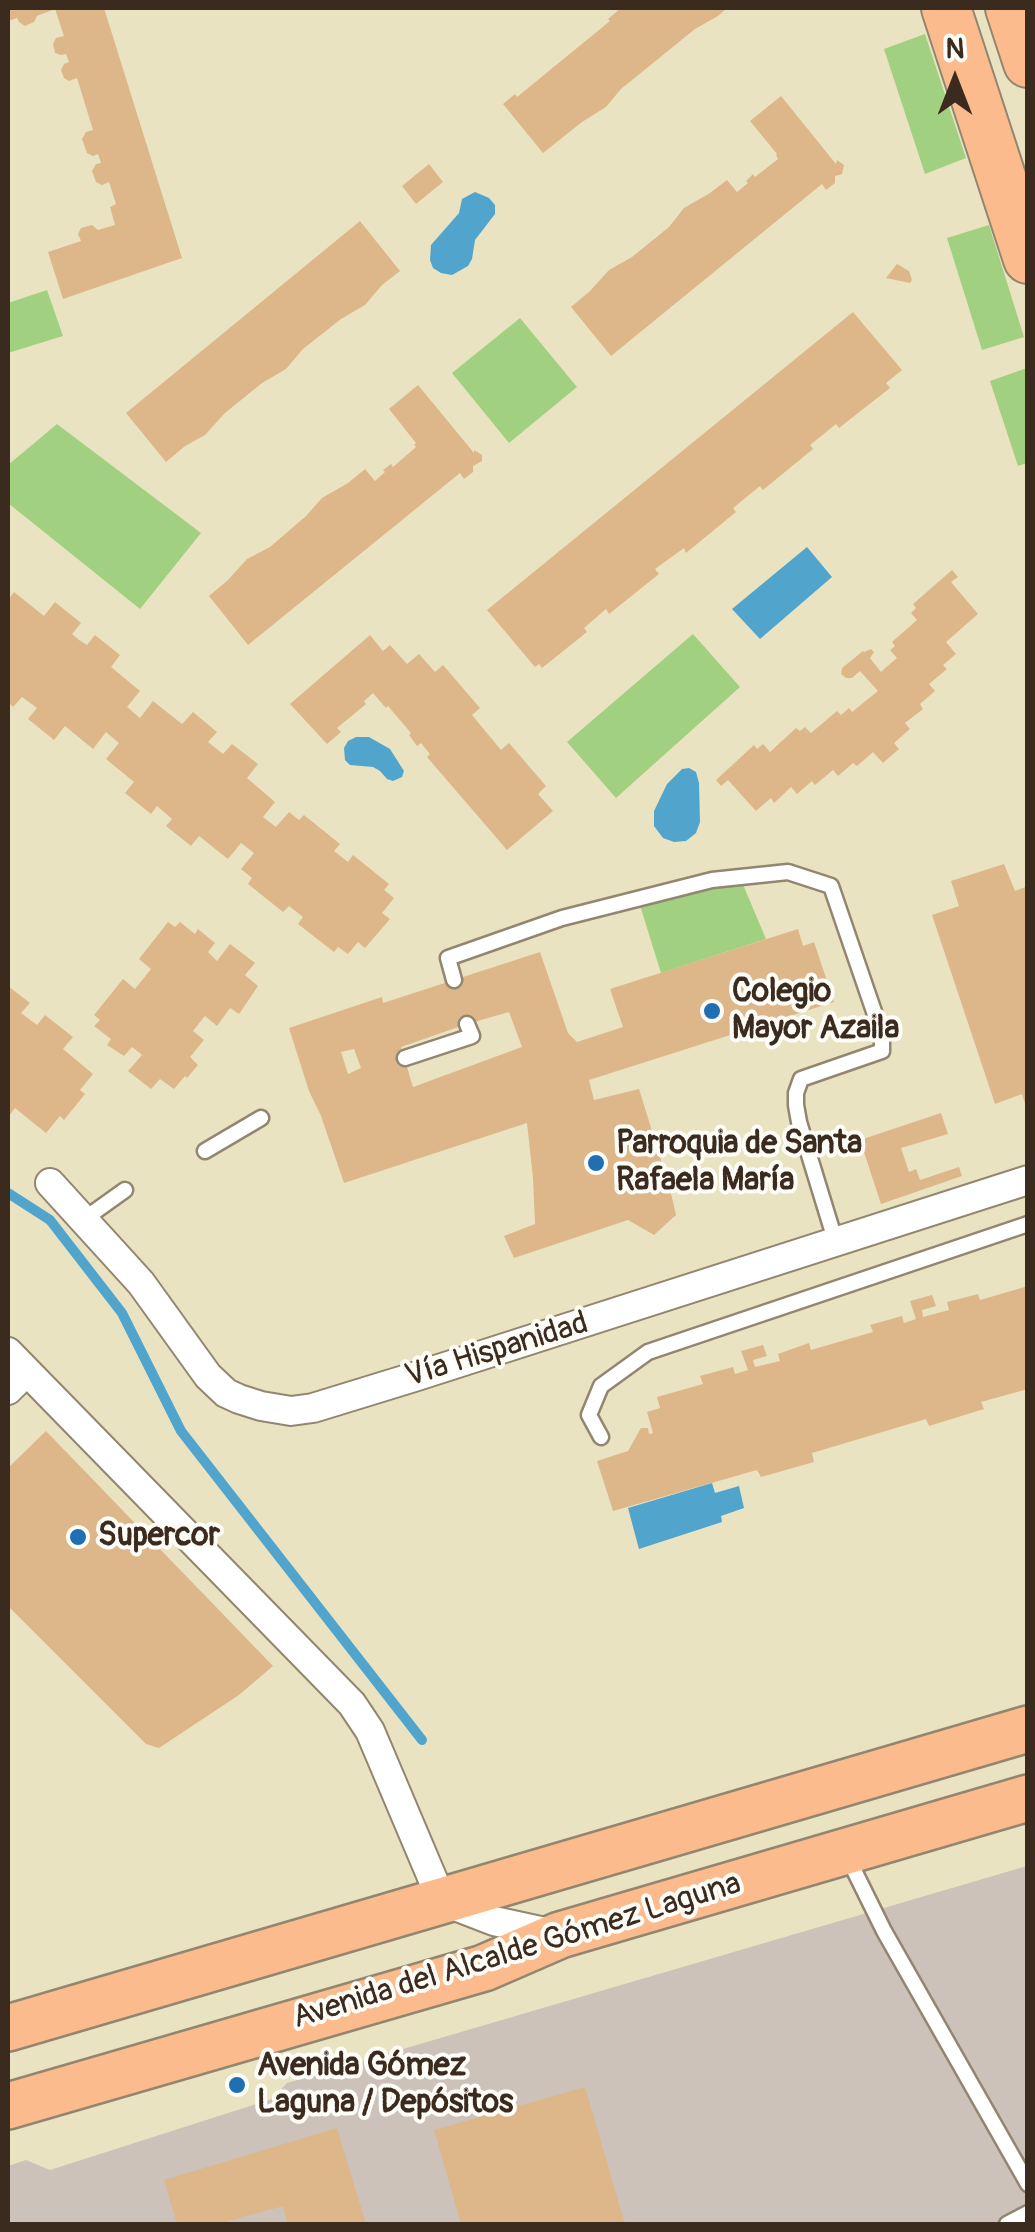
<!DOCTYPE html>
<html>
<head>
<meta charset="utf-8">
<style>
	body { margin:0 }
	#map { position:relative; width:1035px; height:2232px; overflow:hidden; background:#eae3c1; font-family:Pangolin,sans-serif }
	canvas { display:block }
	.frame { position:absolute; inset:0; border:10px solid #3b2a1e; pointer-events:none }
	.north { position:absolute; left:905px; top:30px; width:100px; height:100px; -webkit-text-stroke:8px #fdfcf7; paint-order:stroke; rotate:0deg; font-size:28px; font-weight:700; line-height:40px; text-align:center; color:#3b2a1e }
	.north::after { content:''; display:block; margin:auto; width:35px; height:45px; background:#3b2a1e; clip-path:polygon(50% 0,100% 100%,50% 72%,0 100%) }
</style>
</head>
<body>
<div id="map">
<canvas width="1035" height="2232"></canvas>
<div class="frame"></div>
<div class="north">N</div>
</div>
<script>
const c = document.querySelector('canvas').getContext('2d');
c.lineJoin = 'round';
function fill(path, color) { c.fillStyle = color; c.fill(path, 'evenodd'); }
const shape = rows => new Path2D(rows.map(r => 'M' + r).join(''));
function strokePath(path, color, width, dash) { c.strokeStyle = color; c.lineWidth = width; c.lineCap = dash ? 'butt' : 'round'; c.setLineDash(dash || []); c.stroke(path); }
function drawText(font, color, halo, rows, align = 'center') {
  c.font = font + ' Pangolin,sans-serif'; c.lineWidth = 8; c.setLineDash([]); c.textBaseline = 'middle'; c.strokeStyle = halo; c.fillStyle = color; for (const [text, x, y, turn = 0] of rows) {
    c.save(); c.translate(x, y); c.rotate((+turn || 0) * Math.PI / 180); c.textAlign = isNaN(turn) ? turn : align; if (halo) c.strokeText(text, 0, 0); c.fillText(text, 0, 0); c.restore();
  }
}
fill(shape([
	[1027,1866,1027,2224,8,2224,8,2166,26,2160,50,2170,272,2099,287,2083]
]), '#ccc2b9');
fill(shape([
	[925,34,966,158,925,174,884,49],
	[989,225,1024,337,982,350,947,238],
	[47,290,63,336,8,353,8,303],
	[520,318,577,387,509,443,452,373],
	[1027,368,1027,463,1018,466,990,381],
	[57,424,201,533,140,609,8,503,8,465],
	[693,634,740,687,616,798,567,742],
	[736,868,766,939,661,973,637,896]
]), '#a1d180');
fill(shape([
	[475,192,489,198,495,205,495,214,475,240,472,259,468,266,452,275,441,273,433,268,430,260,431,245,459,213,462,199],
	[807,547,832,577,760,639,732,609],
	[356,737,369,737,390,749,404,771,402,777,393,781,387,779,380,771,373,767,350,765,345,760,344,748,348,741],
	[689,768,696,772,699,783,700,822,696,833,686,841,674,842,663,838,654,826,654,811,667,784,682,769],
	[712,1483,715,1493,739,1486,744,1508,721,1516,722,1522,639,1549,628,1508]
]), '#51a5cd');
strokePath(shape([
	[8,1193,50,1220,122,1313,181,1431,422,1740]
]), '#51a5cd', 10);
fill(shape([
	[8,8,104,8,182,258,63,299,48,252,81,241,78,234,81,228,92,225,98,230,115,225,110,207,116,204,109,182,102,185,96,182,92,171,96,164,101,163,98,154,93,156,87,153,82,139,86,132,93,130,77,78,69,81,64,78,61,70,64,64,69,62,66,54,61,55,55,53,53,44,56,38,64,36,55,9,37,16,34,22,25,26,19,22,17,18,8,21],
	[621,8,727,8,718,16,695,29,621,89,606,107,582,122,543,153,503,104,515,94,517,97,610,21,608,19],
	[781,96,836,164,837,160,844,165,842,174,835,176,835,183,826,190,822,184,611,356,571,307,590,291,609,270,632,257,669,227,684,208,710,193,727,180,737,192,748,183,746,181,753,174,755,177,778,159,776,155,777,154,750,121],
	[429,164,443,182,416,204,402,186],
	[360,221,400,271,382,285,365,305,341,319,303,349,286,369,262,383,225,413,205,435,185,446,166,462,126,413],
	[897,264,909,271,912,280,910,283,886,278],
	[853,312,902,370,886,383,890,388,839,428,836,424,810,445,813,449,763,490,760,486,733,508,736,512,686,553,684,548,655,569,659,574,609,614,606,609,584,628,587,632,542,668,539,664,535,667,487,610],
	[418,385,474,453,474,450,482,455,482,461,473,466,473,472,464,479,460,473,248,645,209,596,228,580,247,559,270,547,306,516,322,498,348,483,365,469,375,481,385,472,383,470,391,464,393,467,416,447,414,445,416,443,389,409],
	[952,570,958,577,951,582,978,614,946,642,956,654,943,665,947,669,929,684,935,691,920,704,923,709,905,723,910,729,894,743,899,749,883,763,873,752,857,766,853,763,838,776,833,770,815,785,812,781,797,794,791,787,774,803,771,798,756,811,728,780,721,786,716,780,754,745,757,749,763,744,770,752,796,728,800,731,805,727,811,733,837,711,841,715,849,708,852,712,878,691,860,671,852,678,846,678,841,674,842,668,863,651,864,652,871,649,874,652,870,658,881,672,884,669,897,658,890,650,895,646,892,642,917,620,911,613,916,608,913,604],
	[14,592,44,616,55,602,81,623,72,634,79,640,87,645,95,635,120,655,111,667,140,691,127,707,140,718,153,701,182,724,193,712,217,732,208,742,223,754,232,744,258,764,247,778,275,802,263,817,276,827,289,812,299,820,304,815,340,844,334,851,348,862,353,855,389,884,384,890,394,898,382,913,390,919,365,948,358,942,348,954,338,947,334,952,298,924,303,917,289,906,283,912,248,884,252,878,241,869,254,853,241,843,228,859,199,836,191,846,166,826,172,819,157,806,151,814,125,793,134,782,106,759,119,743,106,732,93,749,65,726,54,740,28,719,37,708,22,697,13,707,8,702,8,600],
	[370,635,383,651,390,645,407,664,419,654,435,672,443,665,480,708,472,715,501,750,509,743,546,786,538,794,553,811,507,850,427,757,430,754,421,743,417,746,409,735,411,733,388,706,386,708,373,693,364,701,366,704,337,728,341,732,327,744,290,704],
	[1004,864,1015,891,1028,886,1027,1110,1022,1094,995,1104,932,915,959,906,951,881],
	[168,922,175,927,180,922,195,934,198,929,215,943,208,952,217,961,230,944,255,963,245,975,258,986,239,1014,230,1008,217,1026,205,1016,193,1031,204,1040,190,1057,198,1065,187,1078,185,1076,174,1089,160,1079,151,1089,128,1071,142,1055,132,1047,124,1056,107,1045,111,1039,94,1026,100,1020,94,1015,123,979,135,989,151,969,139,959],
	[798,929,803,946,814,942,834,1002,589,1080,594,1100,639,1089,670,1189,676,1215,654,1235,628,1220,514,1258,504,1236,535,1224,533,1178,527,1123,344,1183,321,1116,309,1091,289,1028,382,997,383,1003,540,952,568,1033,577,1042,623,1027,610,989],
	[509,1012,522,1047,413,1087,401,1047,467,1024],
	[354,1049,361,1068,348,1074,341,1052],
	[8,986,30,1003,21,1013,37,1025,45,1015,73,1037,63,1049,93,1074,80,1090,85,1094,64,1120,60,1116,46,1133,15,1108,8,1117],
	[941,1113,948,1134,901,1148,909,1172,916,1169,920,1180,959,1167,962,1176,881,1204,860,1140],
	[1028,1286,1028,1389,981,1402,984,1409,929,1426,926,1419,812,1453,814,1462,761,1477,757,1470,613,1511,597,1461,628,1451,641,1428,648,1428,649,1434,653,1433,647,1412,660,1408,657,1397,703,1384,700,1376,733,1367,735,1374,748,1370,741,1351,763,1345,767,1356,753,1360,755,1367,780,1361,778,1354,809,1343,811,1350,873,1332,870,1325,902,1316,904,1323,916,1319,910,1301,932,1295,936,1306,922,1310,923,1317,949,1310,947,1302,978,1294,980,1300],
	[46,1431,273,1666,239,1695,159,1748,146,1744,8,1606,8,1468],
	[585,2087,625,2224,461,2224,434,2130],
	[337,2128,366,2224,288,2224,283,2206,218,2224,177,2224,164,2180]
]), '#ddb78a');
const service = shape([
	[454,980,448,958,562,918,712,880,788,872,831,886,882,1035,882,1051,801,1079,796,1093,796,1105,799,1122,836,1243],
	[405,1058,472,1036,467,1024],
	[205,1151,261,1118],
	[83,1220,125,1190],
	[601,1437,589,1415,601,1386,648,1352,1028,1224],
	[847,1856,884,1931,1028,2184],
	[1007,2224,1028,2213]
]);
const minor = shape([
	[50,1183,141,1283,208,1376,226,1393,239,1399,261,1406,291,1411,313,1408,414,1377,1028,1180],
	[8,1352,352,1704,370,1731,442,1901,494,1921,554,1934],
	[8,1390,26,1372]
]);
const primary = shape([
	[8,2028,1028,1729],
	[8,2106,484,1968,560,1935,1028,1798]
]);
const trunk = shape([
	[946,8,1028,259],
	[1010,8,1028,63]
]);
strokePath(service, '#928670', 19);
strokePath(minor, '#928670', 32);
strokePath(primary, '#928670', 50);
strokePath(trunk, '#928670', 52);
strokePath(service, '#fff', 14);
strokePath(minor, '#fff', 28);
strokePath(primary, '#fbbb8d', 45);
strokePath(trunk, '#fbbb8d', 48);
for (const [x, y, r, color] of [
	[712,1011,10,"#1f6fb2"],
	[596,1163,10,"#1f6fb2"],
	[78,1537,10,"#1f6fb2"],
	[237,2085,10,"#1f6fb2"]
]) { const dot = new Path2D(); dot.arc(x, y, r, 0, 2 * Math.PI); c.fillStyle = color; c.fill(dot); strokePath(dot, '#fdfcf7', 4); }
drawText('bold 32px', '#3b2a1e', '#fdfcf7', [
	["Colegio",732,993],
	["Mayor Azaila",732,1030],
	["Parroquia de Santa",616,1145],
	["Rafaela María",616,1182],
	["Supercor",98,1537],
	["Avenida Gómez",257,2067],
	["Laguna / Depósitos",257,2104]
], 'left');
drawText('32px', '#3b2a1e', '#fdfcf7', [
	["Vía Hispanidad",497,1351,-17],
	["Avenida del Alcalde Gómez Laguna",517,1952,-17]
]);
</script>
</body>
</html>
